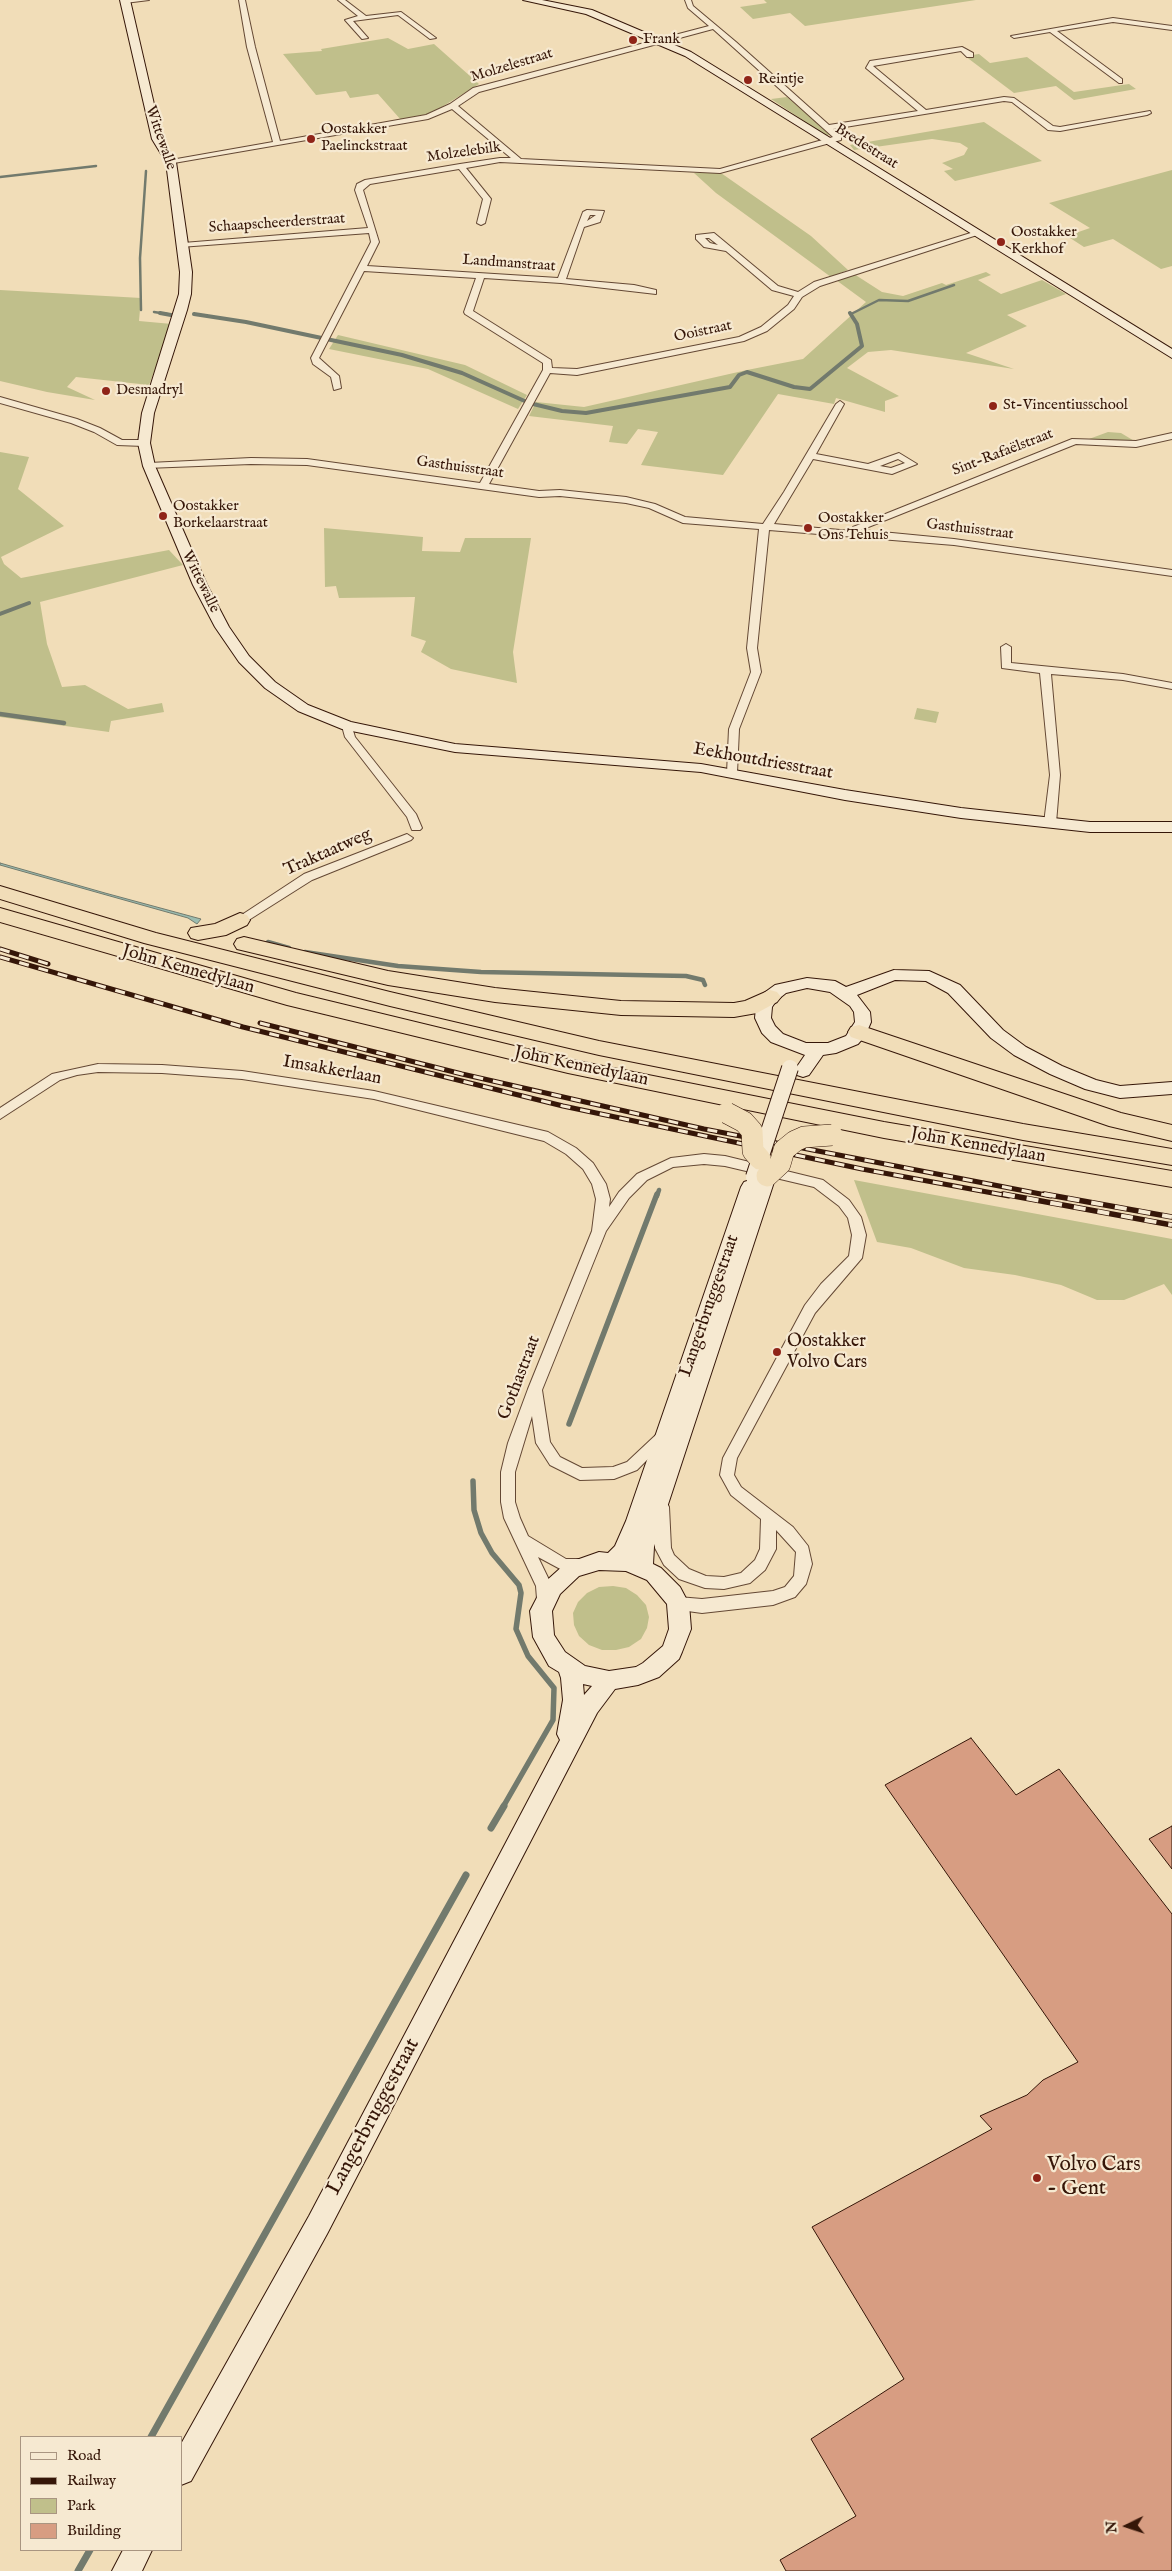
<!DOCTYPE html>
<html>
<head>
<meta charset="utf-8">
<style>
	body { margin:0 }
	#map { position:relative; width:1172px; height:2571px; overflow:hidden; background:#f1ddb8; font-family:"IM FELL English",serif }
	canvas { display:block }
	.legend { position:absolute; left:20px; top:2436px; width:162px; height:115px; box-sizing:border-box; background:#f6e9d1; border:1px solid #a99581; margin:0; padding:6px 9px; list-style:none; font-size:15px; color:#351608 }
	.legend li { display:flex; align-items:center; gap:10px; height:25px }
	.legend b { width:25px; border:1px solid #a99581 }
	.north { position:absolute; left:1102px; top:2501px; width:50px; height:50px; -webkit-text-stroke:4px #f6e9d1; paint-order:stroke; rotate:266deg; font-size:14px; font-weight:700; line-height:20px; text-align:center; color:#351608 }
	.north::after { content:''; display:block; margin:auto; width:18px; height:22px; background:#351608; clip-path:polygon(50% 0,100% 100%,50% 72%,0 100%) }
</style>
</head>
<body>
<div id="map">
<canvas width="1172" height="2571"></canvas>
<ul class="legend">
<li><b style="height:6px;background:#f6e9d1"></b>Road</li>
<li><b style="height:6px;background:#351608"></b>Railway</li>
<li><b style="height:14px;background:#c0bf8b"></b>Park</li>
<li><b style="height:14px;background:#d79d82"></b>Building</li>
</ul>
<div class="north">N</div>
</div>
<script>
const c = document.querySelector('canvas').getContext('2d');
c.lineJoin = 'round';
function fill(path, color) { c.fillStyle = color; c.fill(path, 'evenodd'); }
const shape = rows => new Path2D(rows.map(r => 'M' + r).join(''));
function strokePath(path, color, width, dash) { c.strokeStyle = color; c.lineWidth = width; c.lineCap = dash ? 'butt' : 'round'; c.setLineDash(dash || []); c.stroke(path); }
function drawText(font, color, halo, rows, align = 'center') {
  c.font = font + ' "IM FELL English",serif'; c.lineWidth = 4.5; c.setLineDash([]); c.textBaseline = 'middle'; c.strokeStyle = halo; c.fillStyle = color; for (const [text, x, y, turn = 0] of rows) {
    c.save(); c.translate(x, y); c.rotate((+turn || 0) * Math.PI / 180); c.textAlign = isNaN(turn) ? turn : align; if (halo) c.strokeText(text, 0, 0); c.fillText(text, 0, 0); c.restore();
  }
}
fill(shape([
	[764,0,976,0,805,26,790,13,753,19,740,7,767,3],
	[388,38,408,49,434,44,479,84,432,113,401,120,378,94,350,98,346,91,316,95,283,54,322,51,321,49],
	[979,54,990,63,1027,57,1074,92,1129,84,1136,89,1074,100,1056,86,1014,93,965,56],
	[787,97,830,134,829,135,825,135,771,99],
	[984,122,1042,161,955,181,944,171,953,169,942,163,964,155,968,148,960,143,932,139,854,150,850,145],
	[1172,170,1172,266,1161,269,1113,239,1084,247,1067,236,1090,228,1049,203],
	[694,173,721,173,811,236,848,270,831,277,716,193],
	[986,272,991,275,978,280,1001,294,1042,280,1066,294,1007,315,1027,326,966,353,1014,369,891,350,868,352,847,368,899,396,885,401,885,412,836,398,834,404,778,394,723,475,641,465,658,432,638,429,627,444,609,442,613,426,529,416,536,402,584,407,747,370,803,359,866,302,836,280,854,274,882,292,903,296,942,283,946,285],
	[0,290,141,298,139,321,172,324,149,385,76,377,67,387,95,400,47,392,0,381],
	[338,335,465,365,527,395,518,409,428,369,329,349],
	[1108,432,1121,433,1136,442,1089,439],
	[0,452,29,457,18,489,64,526,1,557,4,564,21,578,169,550,183,565,40,602,47,644,62,687,85,685,128,709,162,703,164,712,111,721,109,732,0,717],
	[324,528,423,537,422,551,460,552,465,538,531,538,513,652,517,683,451,669,421,652,426,641,411,636,415,597,339,598,336,586,325,587],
	[917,708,939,712,936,723,914,719],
	[854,1180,1172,1239,1172,1295,1164,1284,1124,1300,1097,1300,1061,1285,1015,1275,964,1268,911,1248,877,1242],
	[613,1586,626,1588,637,1595,646,1605,649,1617,647,1628,641,1639,629,1647,616,1650,602,1650,589,1645,579,1636,574,1625,573,1613,578,1602,587,1593,599,1587]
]), '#c0bf8b');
const water = shape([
	[0,863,105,893,201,919,197,924,188,918,7,867,0,865,0,863]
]);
fill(water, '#9bbcb0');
strokePath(water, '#727a6d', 1);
strokePath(shape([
	[0,177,96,166],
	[141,310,140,258,146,171],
	[154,312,167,314],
	[851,314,879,300,908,301,954,285]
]), '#727a6d', 2.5);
strokePath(shape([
	[160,313,171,315],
	[194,314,246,322,402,355,462,373,529,403,562,411,586,413,730,387,739,375,747,372,794,387,810,389,862,346,857,324,850,313],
	[0,614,29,603]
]), '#727a6d', 4);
strokePath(shape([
	[0,714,64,723],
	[268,942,289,948],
	[305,952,398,966,481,972,686,976,703,980,705,985],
	[657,1196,659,1190]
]), '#727a6d', 4.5);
strokePath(shape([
	[569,1424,657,1194],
	[473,1481,474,1510,481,1533,492,1553,519,1585,521,1593,516,1629,528,1656,554,1688,553,1720,503,1807]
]), '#727a6d', 5.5);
strokePath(shape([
	[491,1828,504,1806],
	[151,2437,466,1875],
	[78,2571,90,2550]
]), '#727a6d', 7);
const building = shape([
	[971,1738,1016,1795,1059,1769,1172,1914,1172,2571,786,2571,780,2560,856,2516,811,2439,904,2379,812,2227,992,2129,980,2116,1027,2095,1043,2080,1078,2062,885,1785,971,1738],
	[1172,1826,1172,1869,1149,1839,1172,1826]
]);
fill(building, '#d79d82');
strokePath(building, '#351608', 1);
const street = shape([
	[122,0,149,0,125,3,122,0],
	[239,0,245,0,255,47,280,141,426,115,450,104,473,88,709,26,688,8,685,0,691,0,693,6,736,42,829,125,918,111,866,68,870,61,962,47,973,53,973,57,967,57,961,51,873,66,926,110,1004,97,1014,98,1053,126,1060,127,1150,111,1151,113,1147,115,1060,131,1048,130,1012,102,1004,101,833,129,841,136,841,140,720,173,500,162,466,168,491,199,485,223,481,225,477,223,483,199,459,169,370,184,363,190,379,242,367,266,558,278,583,212,587,210,604,211,600,222,584,227,566,279,634,285,656,290,656,294,561,283,484,278,473,311,551,360,552,368,577,369,739,337,761,327,788,305,794,296,772,290,726,251,704,247,696,239,696,235,714,233,778,286,798,292,814,282,977,231,977,235,820,286,802,297,794,309,767,331,744,341,577,375,550,373,489,484,539,491,560,490,626,497,655,504,685,517,763,524,784,492,836,404,840,401,844,404,816,454,868,464,899,453,917,464,892,474,813,459,774,524,851,531,853,527,1072,439,1136,441,1172,433,1172,439,1136,447,1076,444,861,530,954,539,1172,570,1172,576,954,545,769,530,757,648,761,672,739,729,737,773,732,776,727,773,729,729,751,672,747,648,759,529,683,523,649,508,626,503,560,496,539,497,307,465,251,464,146,468,144,466,149,463,251,458,307,459,480,483,543,370,543,363,465,314,464,312,476,278,364,271,319,358,339,376,341,388,334,390,331,377,313,364,311,358,371,242,369,233,180,247,180,243,183,243,368,228,355,190,357,184,365,180,460,164,500,158,511,158,452,109,428,119,168,164,168,160,171,160,273,142,247,47,239,0],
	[713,29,833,137,720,169,521,159,458,106,479,92,713,29],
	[590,215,596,215,587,221,590,215],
	[705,238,709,238,718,245,710,243,705,238],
	[898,459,905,463,891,468,880,466,898,459],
	[338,0,345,0,366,16,401,12,436,38,430,39,398,15,353,21,368,38,362,39,345,20,358,16,338,0],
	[1113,18,1172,26,1172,30,1113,22,1057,31,1122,79,1122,83,1119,83,1050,32,1014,38,1011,36,1113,18],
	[0,397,77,419,100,428,122,440,144,440,149,443,144,446,117,445,94,432,71,423,0,403,0,397],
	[1006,644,1011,647,1011,663,1123,674,1172,683,1172,689,1123,680,1051,674,1060,775,1056,823,1050,826,1044,823,1050,775,1040,673,1002,668,1001,647,1006,644],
	[347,723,351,724,355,737,416,814,422,828,420,830,412,830,407,817,345,737,342,726,347,723],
	[407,834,413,838,411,840,312,880,244,923,236,923,234,920,304,874,407,834],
	[98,1064,162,1065,242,1071,374,1091,548,1132,576,1148,593,1163,606,1184,610,1199,609,1207,619,1192,637,1174,671,1158,704,1154,725,1156,823,1180,849,1200,861,1217,866,1235,862,1258,815,1313,737,1458,734,1475,741,1487,793,1527,808,1546,812,1564,806,1584,795,1597,773,1605,702,1613,673,1609,670,1604,673,1599,678,1597,702,1599,773,1591,785,1587,794,1576,796,1552,776,1530,776,1549,765,1570,750,1583,724,1589,705,1588,679,1579,664,1565,655,1548,655,1507,657,1503,662,1501,667,1503,669,1507,671,1548,674,1555,689,1569,706,1576,724,1577,741,1573,755,1560,760,1549,761,1519,731,1495,720,1475,723,1458,805,1305,821,1284,849,1256,852,1235,848,1218,839,1206,814,1187,725,1166,704,1164,673,1167,647,1180,629,1198,606,1231,542,1390,550,1442,560,1457,582,1468,613,1467,627,1462,659,1432,664,1430,669,1432,671,1436,637,1470,614,1479,580,1480,550,1465,536,1443,532,1416,515,1472,515,1502,520,1518,528,1536,566,1559,582,1559,587,1560,590,1565,587,1570,582,1571,564,1571,538,1557,552,1586,553,1599,550,1604,545,1606,540,1604,537,1599,536,1586,504,1518,501,1502,501,1472,508,1443,528,1389,592,1231,596,1199,592,1184,583,1169,566,1154,544,1141,374,1099,242,1079,162,1073,98,1072,77,1075,60,1080,0,1119,0,1108,52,1074,98,1064]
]);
const secondary = shape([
	[120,0,130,0,162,139,176,162,192,272,191,294,187,310,154,413,150,443,155,466,207,585,229,627,249,656,275,682,308,705,351,722,455,744,701,764,845,790,961,808,1090,822,1172,822,1172,832,1090,832,961,818,845,800,701,772,455,752,342,729,298,711,265,688,239,662,215,627,193,585,143,466,138,443,142,413,179,294,180,272,166,162,152,139,120,0],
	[523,0,542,0,592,10,691,52,1172,349,1172,358,685,56,586,14,523,0],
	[894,970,929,971,960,985,1003,1030,1026,1047,1062,1066,1096,1080,1120,1086,1172,1082,1172,1094,1120,1098,1085,1089,1050,1074,1014,1055,991,1038,948,993,926,981,895,980,857,995,870,1012,871,1022,865,1036,858,1044,836,1053,823,1055,809,1075,803,1077,797,1075,794,1071,805,1055,771,1042,762,1033,755,1018,756,1007,764,993,775,985,807,978,835,981,846,987,894,970],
	[807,988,830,992,850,1006,854,1012,855,1022,846,1036,828,1043,806,1043,783,1034,775,1026,771,1018,772,1007,776,1001,786,993,807,988],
	[767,1170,773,1171,776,1176,654,1547,653,1564,661,1568,680,1587,689,1604,691,1629,682,1652,679,1659,659,1677,638,1685,615,1689,597,1713,327,2234,191,2481,181,2485,181,2444,309,2216,560,1740,557,1734,563,1700,561,1678,559,1672,549,1666,533,1637,530,1611,545,1582,565,1564,599,1552,608,1553,615,1546,626,1521,741,1187,744,1182,750,1180,756,1182,761,1171,767,1170],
	[599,1570,626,1571,647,1580,667,1604,669,1629,663,1646,643,1663,636,1667,609,1671,585,1666,565,1652,554,1635,552,1611,560,1594,579,1576,599,1570],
	[583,1684,592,1686,584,1695,583,1684],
	[123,2550,152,2550,142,2571,112,2571,123,2550]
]);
const highway = shape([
	[0,886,156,933,390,992,599,1041,1023,1124,1172,1149,1172,1165,1023,1140,599,1055,390,1006,144,943,0,899,0,886],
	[0,908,296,993,568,1059,884,1122,1172,1171,1172,1187,884,1138,568,1073,287,1005,0,922,0,908],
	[240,913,247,915,250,920,247,925,226,935,198,940,191,938,188,933,191,928,215,924,240,913],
	[244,937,388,971,495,988,621,1001,734,1003,745,1001,770,990,777,992,781,997,777,1002,757,1013,734,1017,621,1015,495,1002,388,985,237,949,234,944,237,939,244,937],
	[859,1025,1121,1113,1172,1125,1172,1141,1109,1126,851,1037,848,1032,851,1027,859,1025]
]);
strokePath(street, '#644834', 2);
strokePath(secondary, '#351608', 2);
strokePath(highway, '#351608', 2);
fill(street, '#f6e9d1');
fill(secondary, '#f6e9d1');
fill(highway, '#f1ddb8');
const railFar1 = shape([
	[0,949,48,964],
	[0,957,243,1027,563,1106,862,1169,1009,1196],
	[260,1023,462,1074,704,1129,1051,1196]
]);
const rail = shape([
	[1003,1194,1172,1225],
	[1044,1194,1172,1217]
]);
strokePath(railFar1, '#351608', 5);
strokePath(rail, '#351608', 5.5);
strokePath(railFar1, '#f6e9d1', 3, [10]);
strokePath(rail, '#f6e9d1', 4, [12]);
const secondaryBridge = shape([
	[754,1177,790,1068]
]);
const highwayBridge = shape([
	[727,1113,744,1122,752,1131,753,1151,760,1159],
	[767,1176,780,1164,784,1150,795,1141,804,1137,832,1135]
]);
strokePath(secondaryBridge, '#351608', 18, []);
strokePath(highwayBridge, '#351608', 22, []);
strokePath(secondaryBridge, '#f6e9d1', 16);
strokePath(highwayBridge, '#f1ddb8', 21);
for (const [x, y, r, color] of [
	[633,40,5,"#8f2418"],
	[748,80,5,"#8f2418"],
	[311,139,5,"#8f2418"],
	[1001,242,5,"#8f2418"],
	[106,391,5,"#8f2418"],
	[993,406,5,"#8f2418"],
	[163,516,5,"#8f2418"],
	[808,528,5,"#8f2418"],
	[777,1352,5,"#8f2418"],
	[1037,2178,5,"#8f2418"]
]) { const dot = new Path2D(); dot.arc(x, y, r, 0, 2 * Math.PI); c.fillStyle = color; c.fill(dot); strokePath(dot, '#f6e9d1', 2); }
drawText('15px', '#351608', '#f6e9d1', [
	["Frank",643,40],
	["Reintje",758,80],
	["Oostakker",321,130],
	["Paelinckstraat",321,147],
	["Oostakker",1011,233],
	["Kerkhof",1011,250],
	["Desmadryl",116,391],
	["St-Vincentiusschool",1003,406],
	["Oostakker",173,507],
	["Borkelaarstraat",173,524],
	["Oostakker",818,519],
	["Ons Tehuis",818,536]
], 'left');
drawText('15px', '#351608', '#f6e9d1', [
	["Molzelestraat",512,66,-17],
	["Wittewalle",160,138,71],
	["Bredestraat",866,147,32],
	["Molzelebilk",464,153,-8],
	["Schaapscheerderstraat",277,224,-4],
	["Landmanstraat",509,264,4],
	["Ooistraat",703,332,-12],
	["Sint-Rafaëlstraat",1003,453,-21],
	["Gasthuisstraat",460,468,8],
	["Gasthuisstraat",970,530,7],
	["Wittewalle",200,582,64]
]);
drawText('18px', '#351608', '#f6e9d1', [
	["Eekhoutdriesstraat",763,762,10],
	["Traktaatweg",328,853,-24],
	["John Kennedylaan",188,970,16],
	["John Kennedylaan",581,1067,12],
	["Imsakkerlaan",332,1071,10],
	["John Kennedylaan",978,1146,10],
	["Langerbruggestraat",710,1306,-71],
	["Gothastraat",520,1378,-69]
]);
drawText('18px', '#351608', '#f6e9d1', [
	["Oostakker",787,1342],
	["Volvo Cars",787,1363]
], 'left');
drawText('21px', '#351608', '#f6e9d1', [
	["Langerbruggestraat",374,2117,-62]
]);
drawText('21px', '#351608', '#f6e9d1', [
	["Volvo Cars",1047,2166],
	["- Gent",1047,2190]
], 'left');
</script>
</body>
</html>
